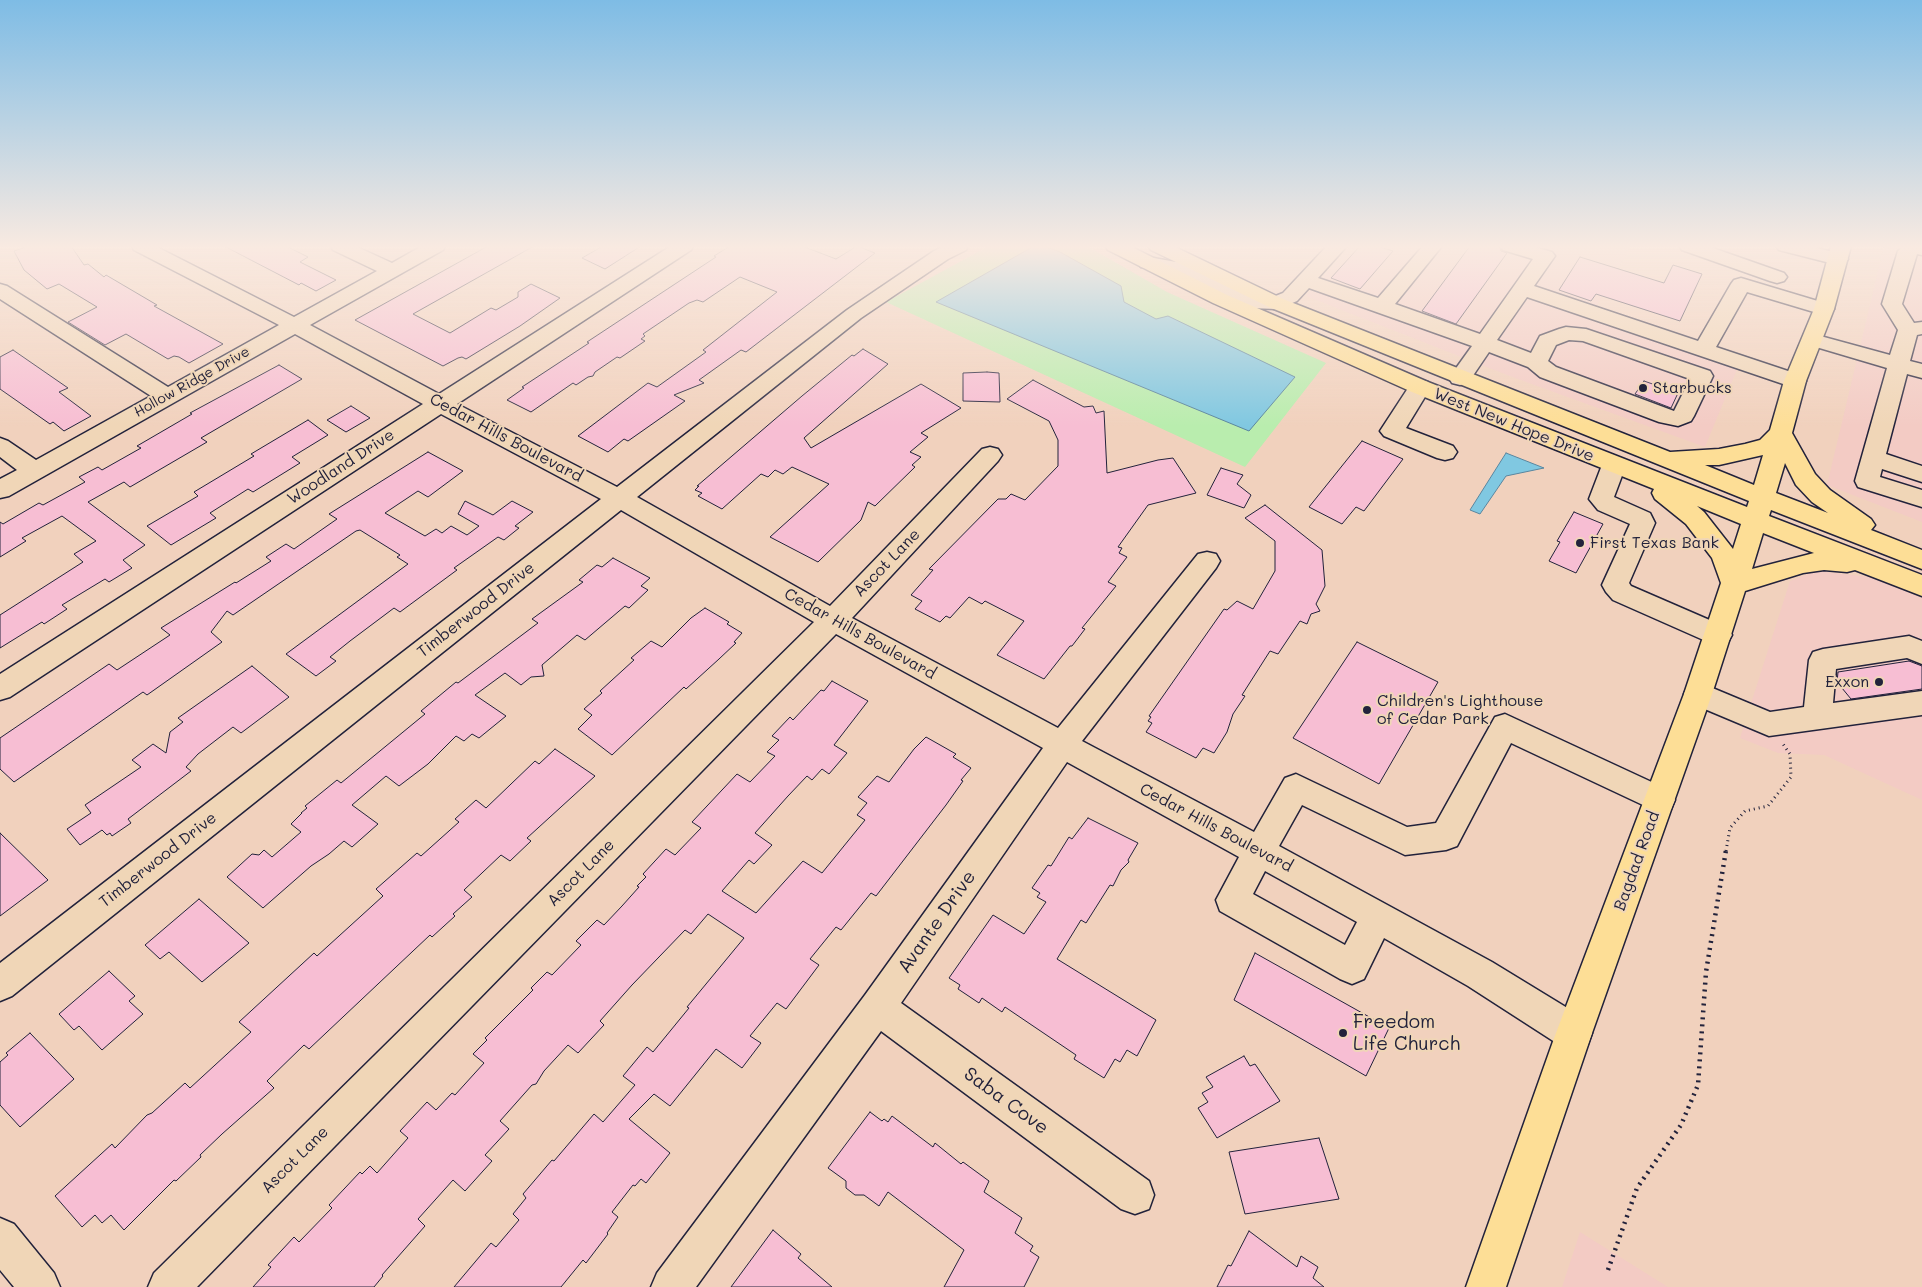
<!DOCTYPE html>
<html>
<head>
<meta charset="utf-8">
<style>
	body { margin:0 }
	canvas { display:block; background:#f1d1bd }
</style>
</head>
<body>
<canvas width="1922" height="1287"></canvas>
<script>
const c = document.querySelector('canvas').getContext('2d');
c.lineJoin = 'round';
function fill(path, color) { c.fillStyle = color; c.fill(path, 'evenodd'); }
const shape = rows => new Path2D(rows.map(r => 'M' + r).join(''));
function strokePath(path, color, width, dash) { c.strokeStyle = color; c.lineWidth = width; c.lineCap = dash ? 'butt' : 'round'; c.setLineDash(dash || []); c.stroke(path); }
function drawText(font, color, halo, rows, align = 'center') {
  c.font = font + ' Mali,sans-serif'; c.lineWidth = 4; c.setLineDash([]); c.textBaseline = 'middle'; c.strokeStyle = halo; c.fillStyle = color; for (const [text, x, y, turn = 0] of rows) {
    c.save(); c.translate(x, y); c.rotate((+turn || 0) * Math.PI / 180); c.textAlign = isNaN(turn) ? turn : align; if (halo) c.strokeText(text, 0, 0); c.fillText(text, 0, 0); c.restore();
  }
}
fill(shape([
	[1350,246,1631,246,1596,307,1743,355,1705,447,1507,375,1306,296],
	[1884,246,1922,246,1922,522,1827,485],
	[1816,571,1870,577,1922,598,1922,800,1824,755,1778,753,1740,738,1790,581],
	[1580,1232,1668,1287,1562,1287]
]), '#f3cbc4');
fill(shape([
	[989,246,1087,246,1167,292,1326,363,1245,467,886,302]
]), '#b9edae');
const water = shape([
	[1034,246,1044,246,1060,252,1121,286,1124,302,1156,319,1168,316,1295,377,1249,431,936,302,1034,246],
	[1506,453,1544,468,1506,476,1480,514,1470,510,1506,453]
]);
fill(water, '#80c8e1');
strokePath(water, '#5a869f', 1);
const building = shape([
	[29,246,71,246,84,265,88,264,104,277,106,275,157,305,154,306,223,344,189,363,179,357,174,356,168,359,126,334,105,345,68,322,97,307,59,284,47,289,24,270,14,251,29,246],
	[224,246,286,246,308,257,300,262,336,280,316,291,301,283,299,285,224,246],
	[488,246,534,246,413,314,450,333,491,308,496,310,518,297,518,292,531,284,560,298,520,326,466,359,462,357,458,358,443,366,355,320,488,246],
	[603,246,641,246,605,269,582,258,603,246],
	[730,246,802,246,836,259,857,246,875,253,746,352,741,350,699,380,704,383,674,395,685,401,628,441,624,439,608,452,578,436,648,383,657,387,706,352,703,350,777,292,740,277,703,302,697,300,689,303,643,334,645,336,641,339,645,341,620,358,617,357,595,372,593,376,588,377,576,385,573,383,531,412,507,400,524,388,522,387,589,343,587,342,716,257,714,256,730,246],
	[1360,246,1377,246,1393,251,1360,289,1331,278,1360,246],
	[1470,246,1499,246,1501,251,1507,253,1456,324,1422,311,1470,246],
	[1580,257,1664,283,1673,265,1702,274,1680,321,1596,294,1591,301,1559,290,1580,257],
	[863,349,888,364,804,438,811,448,921,384,961,408,921,433,928,437,910,452,921,457,912,465,915,467,875,506,868,502,861,520,818,562,770,537,829,484,792,467,783,474,775,470,768,477,761,474,722,509,698,496,702,493,695,490,699,486,697,486,802,396,852,355,854,356,863,349],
	[13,350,68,388,59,392,91,416,64,431,53,422,50,424,0,389,0,357,13,350],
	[279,365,302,379,201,438,207,442,130,487,124,482,88,502,145,545,123,560,132,568,109,582,105,579,62,605,67,609,44,624,42,622,0,648,0,615,83,562,74,554,96,541,62,516,22,538,26,541,0,557,0,522,3,524,39,503,43,505,85,482,79,477,98,467,102,470,141,448,137,446,192,414,190,413,279,365],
	[987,372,999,373,1000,402,963,401,963,373,987,372],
	[1033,380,1084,407,1093,406,1096,413,1104,411,1107,473,1158,460,1173,458,1196,493,1148,505,1118,547,1122,548,1119,553,1127,557,1108,582,1116,586,1082,628,1085,629,1072,646,1070,646,1044,679,997,655,1024,621,985,601,982,604,969,597,950,618,946,616,940,622,915,609,922,601,911,595,933,570,929,569,998,499,1006,499,1011,494,1025,500,1058,466,1058,440,1049,421,1007,399,1033,380],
	[1644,381,1678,393,1671,408,1635,394,1644,381],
	[351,406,370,418,346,432,327,420,351,406],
	[308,420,328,435,292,457,300,463,253,492,248,489,210,513,216,518,171,545,147,526,198,496,194,492,254,456,251,454,308,420],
	[1362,441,1403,459,1364,511,1356,507,1342,524,1309,507,1362,441],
	[428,452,463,471,428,497,418,491,385,513,425,536,436,529,442,533,451,526,467,535,479,526,458,514,465,501,493,515,512,501,533,512,515,526,519,528,504,540,498,537,454,568,457,570,400,612,394,608,350,641,330,657,336,661,316,676,286,654,408,564,397,557,400,555,360,530,356,531,233,615,227,611,211,632,222,642,147,695,143,692,14,782,0,769,0,738,109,664,117,670,170,635,161,628,235,582,236,583,271,561,266,557,286,544,294,549,337,519,329,514,428,452],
	[1221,468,1243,475,1237,484,1251,495,1244,508,1207,495,1221,468],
	[1265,505,1322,550,1325,586,1316,604,1320,611,1311,614,1307,624,1300,621,1278,654,1270,651,1242,695,1245,696,1233,714,1227,732,1214,753,1203,748,1196,758,1146,732,1152,723,1148,721,1151,717,1149,716,1224,609,1227,610,1237,601,1253,609,1275,571,1275,541,1245,518,1265,505],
	[1574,512,1603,524,1576,573,1549,561,1560,542,1557,541,1574,512],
	[613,558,650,578,641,586,648,590,629,608,625,606,585,640,577,635,542,665,544,676,531,677,521,685,505,673,475,695,506,716,479,738,472,734,464,741,456,736,428,764,399,786,386,776,352,805,378,824,352,847,344,841,329,854,311,866,263,908,227,877,252,854,259,855,264,850,272,857,301,832,291,824,302,813,301,813,307,808,305,806,337,780,341,783,425,714,421,711,456,682,458,683,538,623,532,619,583,582,579,580,597,565,602,567,613,558],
	[705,608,729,622,727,624,742,633,734,642,736,643,719,659,686,689,684,687,612,755,578,729,592,715,584,709,602,693,600,691,634,660,631,658,651,641,662,647,691,618,705,608],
	[1357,642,1438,682,1379,784,1293,738,1357,642],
	[1909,661,1922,666,1922,689,1851,699,1837,682,1838,672,1909,661],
	[252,666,289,697,241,733,233,727,198,754,186,767,191,771,128,819,131,823,112,836,110,833,107,835,102,830,80,845,67,829,91,813,85,805,141,767,132,760,153,744,166,753,170,732,183,722,178,718,252,666],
	[832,681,868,701,834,745,847,753,829,774,822,769,812,780,807,776,788,796,755,833,772,845,754,864,749,860,722,891,756,913,803,861,822,873,865,820,857,815,867,803,858,797,877,776,889,782,914,749,926,737,956,754,953,757,971,768,961,780,963,781,946,805,876,896,871,893,841,930,836,927,810,959,819,965,786,1009,777,1003,750,1036,761,1043,742,1068,716,1049,670,1106,654,1094,629,1119,670,1153,646,1183,641,1179,635,1186,633,1185,612,1212,618,1217,607,1233,608,1234,586,1263,583,1260,561,1287,454,1287,491,1243,496,1247,519,1220,513,1214,526,1198,523,1194,552,1160,554,1161,594,1114,603,1122,635,1085,623,1076,647,1047,653,1052,689,1008,687,1007,744,938,708,914,691,934,685,930,632,985,600,1021,604,1025,578,1053,568,1045,544,1071,536,1084,532,1085,500,1121,509,1129,485,1155,492,1161,465,1191,453,1180,418,1219,425,1226,382,1275,383,1276,374,1287,253,1287,271,1267,268,1265,294,1237,299,1242,332,1208,329,1205,360,1172,362,1174,370,1166,377,1173,408,1138,400,1131,427,1102,436,1110,452,1093,455,1095,484,1063,473,1054,487,1040,485,1038,533,990,531,988,547,972,552,975,581,945,576,941,597,920,604,925,622,906,639,887,637,886,646,877,643,874,666,849,675,855,701,828,692,822,737,774,750,782,775,756,767,752,779,740,772,736,790,717,793,720,821,690,824,691,832,681],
	[555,749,595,776,527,838,531,841,510,861,501,855,464,890,472,897,453,914,455,916,432,937,430,935,309,1049,304,1045,267,1081,274,1088,222,1134,200,1155,201,1157,176,1181,174,1180,124,1230,111,1215,102,1223,95,1215,82,1227,55,1196,112,1144,115,1148,147,1115,152,1113,185,1083,190,1088,251,1032,239,1022,314,953,317,956,383,896,376,889,417,853,421,856,459,822,455,819,476,800,486,808,535,761,539,764,555,749],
	[1088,818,1138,843,1128,860,1129,862,1121,870,1113,886,1110,885,1086,923,1081,920,1057,959,1156,1020,1137,1056,1127,1050,1120,1062,1115,1059,1104,1078,1074,1059,1076,1055,1005,1007,1002,1012,982,998,979,1003,958,989,960,985,949,978,993,915,1024,934,1046,902,1037,897,1040,893,1032,888,1048,865,1051,866,1069,837,1072,839,1088,818],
	[0,833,48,880,0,916,0,833],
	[199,899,249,943,202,982,169,952,160,959,145,945,199,899],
	[1255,953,1389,1028,1366,1076,1234,1000,1255,953],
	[109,971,135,996,129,1001,143,1014,102,1050,79,1026,74,1030,59,1014,109,971],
	[30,1033,74,1079,20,1127,0,1105,0,1062,8,1055,6,1053,30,1033],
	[1244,1056,1250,1066,1255,1064,1280,1101,1217,1138,1198,1108,1208,1102,1202,1093,1213,1087,1206,1077,1244,1056],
	[870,1112,882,1121,884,1119,888,1122,892,1116,933,1147,935,1143,961,1164,963,1162,989,1181,984,1192,1022,1218,1015,1233,1033,1246,1030,1251,1039,1257,1024,1287,944,1287,964,1250,888,1192,879,1206,864,1195,855,1195,846,1188,846,1181,828,1168,870,1112],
	[1319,1138,1339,1199,1245,1214,1229,1152,1319,1138],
	[773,1230,801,1254,798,1258,832,1287,731,1287,773,1230],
	[1249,1231,1297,1267,1301,1256,1318,1267,1313,1278,1324,1287,1217,1287,1228,1265,1231,1266,1249,1231]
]);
fill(building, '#f7bed3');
strokePath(building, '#22223b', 1);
const minor = shape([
	[132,246,155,246,294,317,377,271,333,250,331,246,355,246,392,263,422,246,445,246,443,250,310,325,439,394,671,246,693,246,691,250,457,404,617,487,847,310,934,251,944,246,968,246,966,250,948,259,861,318,637,497,830,606,982,449,990,447,998,449,1002,455,998,461,852,618,1058,728,1198,554,1207,552,1216,554,1220,561,1216,568,1082,741,1254,832,1285,778,1296,774,1407,827,1436,823,1495,717,1505,714,1671,791,1675,800,1671,809,1660,813,1511,743,1457,846,1446,850,1405,855,1302,805,1279,846,1492,962,1587,1020,1592,1033,1587,1046,1574,1051,1561,1046,1468,986,1384,938,1364,979,1352,984,1340,979,1220,911,1216,900,1239,857,1067,762,901,1003,1149,1181,1154,1195,1149,1209,1135,1214,1121,1209,881,1031,696,1287,651,1287,657,1273,865,995,1043,748,836,634,197,1287,148,1287,154,1273,814,622,621,510,12,996,0,1001,0,963,601,499,441,414,10,697,0,700,0,674,423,404,295,334,9,496,0,498,0,479,17,470,0,457,0,438,8,441,36,460,151,396,0,299,0,284,7,286,168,387,279,325,134,250,132,246],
	[1265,871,1357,922,1345,945,1253,894,1265,871],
	[1327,246,1347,246,1318,278,1378,298,1423,246,1442,246,1395,304,1480,334,1533,259,1503,250,1501,246,1531,246,1552,252,1555,256,1534,286,1698,341,1731,284,1734,280,1741,278,1831,305,1834,309,1831,313,1824,315,1747,292,1716,347,1803,376,1806,381,1803,386,1795,388,1527,297,1497,340,1531,353,1540,336,1559,329,1566,327,1586,329,1710,371,1713,376,1694,416,1691,421,1678,426,1659,422,1540,377,1528,367,1489,352,1468,383,1460,385,1452,383,1449,378,1472,346,1309,288,1297,301,1283,307,1276,309,1250,308,1170,272,1141,267,1138,263,1141,259,1148,257,1182,263,1254,296,1273,297,1283,293,1327,246],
	[1569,340,1583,341,1690,379,1674,411,1556,367,1548,361,1556,345,1569,340],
	[1679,246,1707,246,1784,273,1787,277,1784,281,1777,283,1770,281,1682,250,1679,246],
	[1776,246,1809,246,1845,255,1848,259,1845,263,1838,265,1779,250,1776,246],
	[1903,246,1922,246,1922,255,1917,254,1902,304,1914,323,1922,322,1922,334,1917,335,1910,361,1922,364,1922,378,1907,374,1886,454,1922,466,1922,482,1882,469,1880,477,1922,490,1922,507,1858,487,1855,481,1887,368,1806,344,1802,340,1806,336,1813,334,1890,355,1898,330,1882,304,1898,251,1903,246],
	[1420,380,1428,382,1431,387,1406,428,1453,446,1457,452,1453,458,1445,460,1437,458,1384,436,1380,431,1412,382,1420,380],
	[1614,457,1622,459,1626,465,1614,497,1650,513,1655,523,1629,583,1631,586,1728,628,1732,635,1728,642,1718,646,1708,642,1613,600,1606,592,1602,585,1630,524,1598,510,1589,499,1602,465,1606,459,1614,457],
	[1909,636,1922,641,1922,664,1907,658,1836,669,1833,703,1922,691,1922,715,1769,736,1688,702,1684,694,1688,686,1698,682,1770,712,1804,707,1809,660,1813,652,1823,649,1909,636],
	[0,1218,14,1224,54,1273,60,1287,14,1287,0,1270,0,1218]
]);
const major = shape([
	[1105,246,1130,246,1227,295,1428,382,1747,507,1749,501,1269,307,1151,250,1148,246,1173,246,1283,299,1670,452,1719,449,1745,444,1760,440,1770,430,1784,381,1814,309,1831,246,1851,246,1834,309,1806,381,1792,433,1815,474,1830,490,1871,519,1875,525,1871,530,1922,550,1922,569,1771,510,1769,516,1922,575,1922,596,1855,570,1847,572,1824,570,1803,573,1745,591,1712,694,1592,1033,1506,1287,1466,1287,1556,1033,1684,694,1721,583,1712,558,1686,524,1655,499,1652,493,1654,489,1412,392,1213,303,1108,250,1105,246],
	[1763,455,1754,485,1705,465,1719,465,1763,455],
	[1785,463,1796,485,1812,502,1828,513,1776,493,1785,463],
	[1697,506,1741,524,1733,549,1704,512,1697,506],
	[1763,533,1814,553,1752,569,1763,533]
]);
strokePath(minor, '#22223b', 3);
strokePath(major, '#22223b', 3);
strokePath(shape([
	[1726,851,1730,828,1745,811,1768,806,1791,777,1790,754,1783,744]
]), '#22223b', 3, [1, 4]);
strokePath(shape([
	[1608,1270,1637,1188,1681,1125,1698,1085,1706,972,1726,850]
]), '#22223b', 4.5, [2, 5]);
fill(minor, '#f0d6b7');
fill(major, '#fdde96');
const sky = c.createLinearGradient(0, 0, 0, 426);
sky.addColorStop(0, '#7ebce5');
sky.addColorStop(0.58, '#f9eae1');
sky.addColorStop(1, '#f9eae100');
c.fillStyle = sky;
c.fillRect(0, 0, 1922, 426);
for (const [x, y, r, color] of [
	[1643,388,5,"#22223b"],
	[1580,543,5,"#22223b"],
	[1879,682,5,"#22223b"],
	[1367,710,5,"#22223b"],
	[1343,1033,5,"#22223b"]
]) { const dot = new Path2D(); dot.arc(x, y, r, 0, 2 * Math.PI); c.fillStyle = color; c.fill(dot); strokePath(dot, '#f0d6b7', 2); }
drawText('14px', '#22223b', '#f0d6b7', [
	["Hollow Ridge Drive",192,382,-29]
]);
drawText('16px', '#22223b', '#f0d6b7', [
	["Starbucks",1653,388],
	["First Texas Bank",1590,543],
	["Exxon",1869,682,"right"],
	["Children's Lighthouse",1377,701],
	["of Cedar Park",1377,719]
], 'left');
drawText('16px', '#22223b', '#f0d6b7', [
	["West New Hope Drive",1514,425,22],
	["Cedar Hills Boulevard",506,438,28],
	["Woodland Drive",341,467,-33],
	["Ascot Lane",887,563,-46],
	["Timberwood Drive",476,610,-38],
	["Cedar Hills Boulevard",860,634,29],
	["Cedar Hills Boulevard",1216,828,28],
	["Timberwood Drive",158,860,-38],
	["Bagdad Road",1637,861,-70],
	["Ascot Lane",581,873,-45],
	["Ascot Lane",295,1160,-45]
]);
drawText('19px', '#22223b', '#f0d6b7', [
	["Avante Drive",937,922,-55],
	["Saba Cove",1006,1101,36]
]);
drawText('19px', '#22223b', '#f0d6b7', [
	["Freedom",1353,1022],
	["Life Church",1353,1044]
], 'left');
</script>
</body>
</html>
